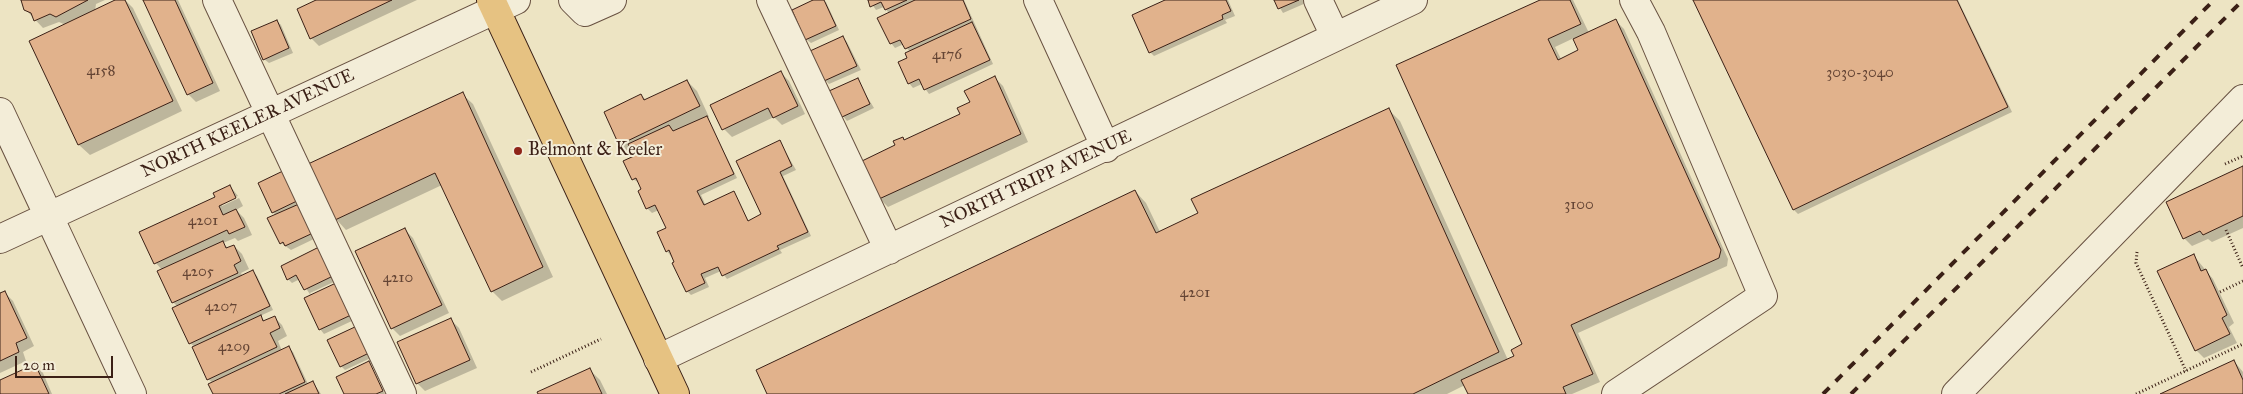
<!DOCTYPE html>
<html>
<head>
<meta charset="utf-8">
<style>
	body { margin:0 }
	#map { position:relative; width:2243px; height:394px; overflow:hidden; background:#ede4c3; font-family:"IM FELL Great Primer",serif }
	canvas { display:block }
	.scale { position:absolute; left:15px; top:356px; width:98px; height:22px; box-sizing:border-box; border:2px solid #3b2016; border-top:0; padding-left:6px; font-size:15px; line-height:18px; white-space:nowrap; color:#3b2016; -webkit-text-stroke:4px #f3edd8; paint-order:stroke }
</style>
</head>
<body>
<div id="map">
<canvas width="2243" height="394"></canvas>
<div class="scale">20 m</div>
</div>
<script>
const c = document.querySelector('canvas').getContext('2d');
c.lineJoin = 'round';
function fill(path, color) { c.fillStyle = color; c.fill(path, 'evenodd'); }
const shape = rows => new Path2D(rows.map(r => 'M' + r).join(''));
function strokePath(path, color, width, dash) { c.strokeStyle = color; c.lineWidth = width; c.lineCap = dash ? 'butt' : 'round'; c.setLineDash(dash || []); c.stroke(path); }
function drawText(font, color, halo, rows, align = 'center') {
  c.font = font + ' "IM FELL Great Primer",serif'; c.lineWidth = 4; c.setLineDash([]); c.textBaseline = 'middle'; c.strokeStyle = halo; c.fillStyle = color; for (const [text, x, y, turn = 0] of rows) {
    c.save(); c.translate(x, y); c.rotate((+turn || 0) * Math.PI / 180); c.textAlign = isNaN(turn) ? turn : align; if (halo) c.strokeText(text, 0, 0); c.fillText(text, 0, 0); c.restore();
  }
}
fill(shape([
	[23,0,105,0,96,4,95,11,118,0,125,0,133,8,182,111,90,155,79,145,31,42,66,25,59,22,43,28,25,9],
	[145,0,178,0,220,91,196,102,188,94],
	[319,0,417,0,319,46,311,38],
	[816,0,826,2,839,30,811,43,806,39],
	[869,0,964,0,993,64,929,94,922,84,913,88,909,83,910,52,904,44,895,48,891,43,889,13,884,7,876,10],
	[1168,0,1228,0,1235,16,1225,20,1227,23,1154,56,1150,52],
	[1275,0,1305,0,1306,3,1283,13],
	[1543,0,1573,0,1589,33,1616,21,1624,29,1728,259,1727,266,1578,333,1600,382,1572,394,1469,394,1465,385,1447,394,768,394,1135,191,1146,203,1160,232,1200,214,1389,110,1400,121,1508,360,1516,357,1524,345],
	[1574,38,1579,50,1561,59,1555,47],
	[1694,0,1958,0,2012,112,1798,214,1794,210],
	[277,21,281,25,293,53,269,63,264,59],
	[843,37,847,42,861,70,829,84,825,80],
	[781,73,789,81,805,114,782,125,774,117,732,137,724,129],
	[995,78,1003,86,1028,142,888,207,880,199,905,141,961,114],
	[857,80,874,108,847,121,843,116],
	[687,81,697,91,709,117,707,118,737,178,701,195,706,206,734,193,749,222,763,215,780,142,796,170,783,176,811,236,780,250,782,253,727,279,721,271,705,278,709,287,691,295,687,291,676,263,667,251,667,229,659,210,652,213,648,209,639,192,643,190,639,183,633,179,636,156,634,153,630,155,620,144,641,95,646,100],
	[462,94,473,104,553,277,502,301,492,291,442,185,346,230,336,219],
	[2243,168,2243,228,2212,242,2208,239,2192,246,2184,238],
	[285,172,316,238,291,250,281,243,276,215,273,212],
	[230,186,238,196,222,203,222,206,239,198,243,206,236,210,244,218,252,235,238,241,235,238,223,243,229,249,234,246,242,254,249,269,241,273,243,277,253,272,257,276,273,310,260,316,265,321,274,317,282,325,287,336,278,341,282,351,289,348,293,352,308,384,313,382,321,394,214,394,213,383,208,379,195,347,190,343,178,307,173,302,162,270,156,263,141,233,216,198],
	[405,230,413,238,449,313,400,336,392,328],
	[319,249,336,281,310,293,311,295,335,284,354,320,324,334,320,329,311,296,300,279,292,283,288,279],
	[2194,256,2213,279,2234,323,2229,327,2237,343,2204,358,2196,350],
	[5,293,13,301,34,346,23,352,26,361,0,373,0,295],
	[451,320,459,328,477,368,425,391,417,383],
	[361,332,373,357,345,370,341,366],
	[2234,361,2243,372,2243,394,2163,394],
	[369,363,385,394,345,394],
	[35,365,43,373,52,394,0,394,0,381],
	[590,370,600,380,607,394,539,394]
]), '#0003');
const building = shape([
	[21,0,88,0,56,17,50,14,34,21,31,13,24,10,21,0],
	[115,0,125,0,173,101,78,145,29,41,115,0],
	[143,0,175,0,213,83,187,95,143,0],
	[316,0,392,0,310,39,297,9,316,0],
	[813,0,824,0,836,26,805,40,792,10,813,0],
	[868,0,907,0,885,10,881,2,870,7,868,0],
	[915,0,963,0,971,19,905,49,900,40,890,44,877,18,915,0],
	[1165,0,1226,0,1231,11,1222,15,1223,19,1149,53,1132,15,1165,0],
	[1274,0,1299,0,1278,9,1274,0],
	[1540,0,1570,0,1581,24,1548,39,1558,60,1578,50,1573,39,1616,19,1721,250,1719,258,1571,325,1593,374,1563,387,1566,394,1468,394,1461,380,1514,356,1511,350,1522,344,1396,65,1540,0],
	[1693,0,1957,0,2008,107,1793,210,1693,0],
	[277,20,289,48,263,60,251,31,277,20],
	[972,22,990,60,924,90,919,79,908,84,898,62,907,58,905,53,972,22],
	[843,36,857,66,824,81,810,51,843,36],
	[781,71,798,106,773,118,768,108,722,130,710,105,781,71],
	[995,76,1021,134,879,199,862,161,895,145,893,141,903,137,904,140,960,114,957,108,970,102,964,91,995,76],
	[858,78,870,104,842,117,829,91,858,78],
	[687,80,700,106,619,145,604,112,641,94,644,100,687,80],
	[463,92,543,267,491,292,435,173,335,220,308,164,463,92],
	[1389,108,1499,352,1413,394,767,394,756,370,1135,190,1156,233,1198,213,1191,199,1389,108],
	[707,116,734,174,697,191,704,205,734,191,748,221,761,214,736,161,780,140,792,166,780,172,808,232,777,246,779,249,722,276,718,267,701,274,705,283,686,292,672,263,674,262,669,250,666,252,657,232,666,228,655,205,646,209,638,191,641,189,636,178,632,180,623,161,634,156,628,144,669,125,673,131,707,116],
	[2243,166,2243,216,2203,235,2200,231,2183,239,2166,202,2243,166],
	[285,170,299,200,272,213,258,183,285,170],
	[230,185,236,198,219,206,223,215,236,209,245,227,229,234,227,230,154,264,139,232,215,197,213,193,230,185],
	[299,204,313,233,285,246,283,242,280,244,267,218,299,204],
	[405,228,442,305,391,329,355,251,405,228],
	[223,241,226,248,234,245,241,261,234,265,238,273,172,303,157,271,223,241],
	[319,247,333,276,304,290,296,275,287,280,281,266,319,247],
	[2194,254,2201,271,2206,269,2227,315,2222,318,2230,334,2195,351,2157,271,2194,254],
	[253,270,270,306,189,344,172,308,253,270],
	[336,283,351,315,319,330,304,298,336,283],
	[5,291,27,338,16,343,19,352,0,361,0,293,5,291],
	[261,315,263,321,275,316,280,328,270,333,277,347,207,380,192,347,261,315],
	[451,318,470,360,416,384,397,342,451,318],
	[357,326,369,353,340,367,327,340,357,326],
	[289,346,305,382,279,394,213,394,208,384,289,346],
	[2234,360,2243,380,2243,394,2160,394,2234,360],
	[369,361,383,391,376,394,344,394,336,377,369,361],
	[35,364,49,394,0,394,0,380,35,364],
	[590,368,602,394,538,394,537,392,590,368],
	[313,381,319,394,285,394,313,381]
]);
fill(building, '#e1b28c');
strokePath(building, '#3b2016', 1);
const minor = shape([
	[217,0,402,394],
	[573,0,585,12,612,0],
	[771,0,889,250],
	[1038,0,1106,148],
	[1318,0,1335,36],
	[0,112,132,394],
	[0,239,516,0],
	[658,359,1413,0],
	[1616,394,1763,296,1651,32,1634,0],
	[1956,394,2243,99]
]);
const major = shape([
	[491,0,675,394]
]);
strokePath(minor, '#685141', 30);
strokePath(major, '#3b2016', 30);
strokePath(shape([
	[2225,164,2243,156],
	[2226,230,2243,268],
	[2137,252,2136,263,2186,371],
	[2220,292,2243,281],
	[531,372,601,339],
	[2136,394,2243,344]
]), '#3b2016', 3, [1, 2.5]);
strokePath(minor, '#f3edd8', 28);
strokePath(major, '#e6c282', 28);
strokePath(shape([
	[1823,394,2214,0],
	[1851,394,2243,0]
]), '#3b2016', 4, [9, 9]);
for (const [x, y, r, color] of [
	[518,151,5,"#8f2418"]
]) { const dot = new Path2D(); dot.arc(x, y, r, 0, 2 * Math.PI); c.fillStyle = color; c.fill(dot); strokePath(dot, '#f3edd8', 2); }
drawText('15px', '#644434', null, [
	["4176",947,55],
	["4158",101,71],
	["3030-3040",1860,73],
	["3100",1579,205],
	["4201",203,221],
	["4205",198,272],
	["4210",398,278],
	["4201",1195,293],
	["4207",221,307],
	["4209",234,347]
]);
drawText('18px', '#3b2016', '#f3edd8', [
	["NORTH KEELER AVENUE",248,124,-25],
	["NORTH TRIPP AVENUE",1036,180,-25]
]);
drawText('18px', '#3b2016', '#f3edd8', [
	["Belmont & Keeler",528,151]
], 'left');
</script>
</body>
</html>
